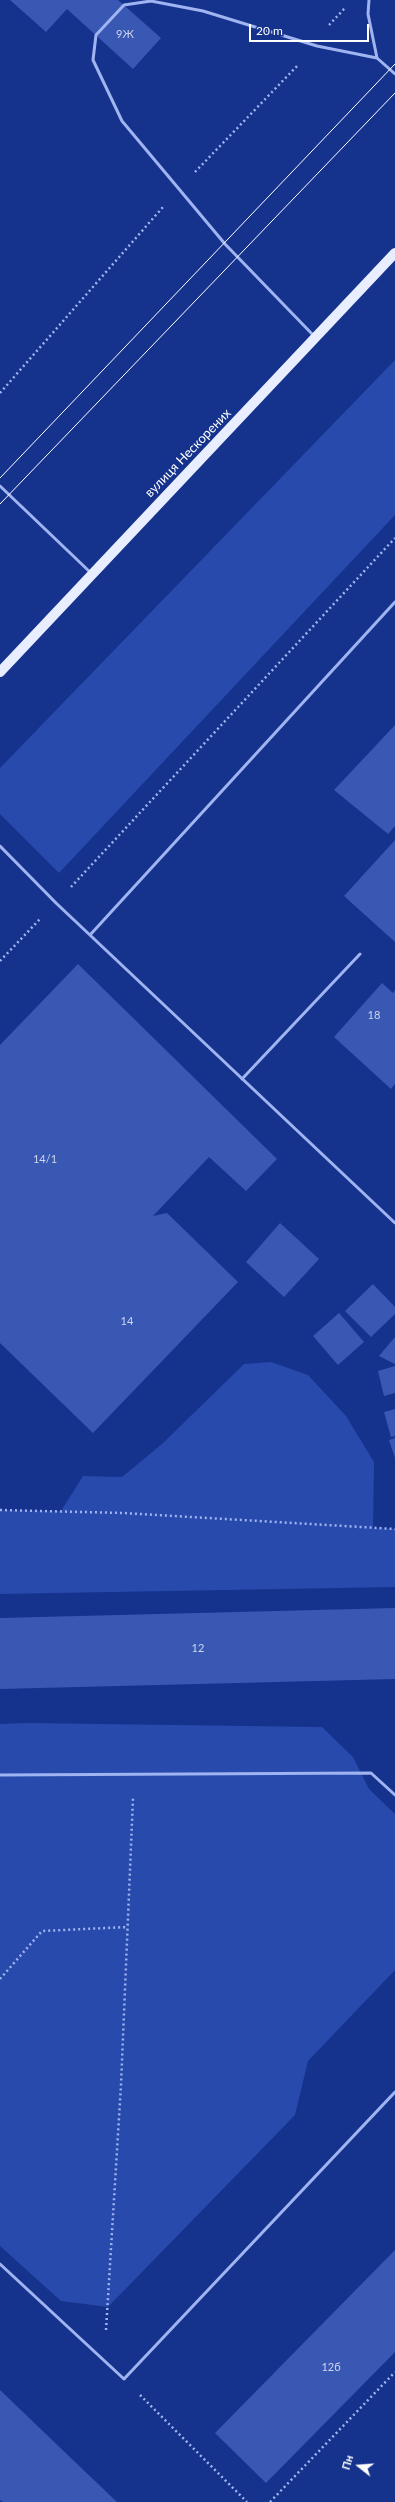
<!DOCTYPE html>
<html>
<head>
<meta charset="utf-8">
<style>
	body { margin:0 }
	#map { position:relative; width:395px; height:2502px; overflow:hidden; background:#15328d; font-family:Lato,sans-serif }
	canvas { display:block }
	.north { position:absolute; left:339px; top:2446px; width:40px; height:40px; -webkit-text-stroke:3px #15328d; paint-order:stroke; rotate:287deg; font-size:11px; font-weight:700; line-height:16px; text-align:center; color:#fff }
	.north::after { content:''; display:block; margin:auto; width:14px; height:18px; background:#fff; clip-path:polygon(50% 0,100% 100%,50% 72%,0 100%) }
	.scale { position:absolute; left:249px; top:24px; width:120px; height:18px; box-sizing:border-box; border:2px solid #fff; border-top:0; padding-left:5px; font-size:12px; line-height:14px; white-space:nowrap; color:#fff; -webkit-text-stroke:3px #15328d; paint-order:stroke }
</style>
</head>
<body>
<div id="map">
<canvas width="395" height="2502"></canvas>
<div class="north">Пн</div>
<div class="scale">20 m</div>
</div>
<script>
const c = document.querySelector('canvas').getContext('2d');
c.lineJoin = 'round';
function fill(path, color) { c.fillStyle = color; c.fill(path, 'evenodd'); }
const shape = rows => new Path2D(rows.map(r => 'M' + r).join(''));
function strokePath(path, color, width, dash) { c.strokeStyle = color; c.lineWidth = width; c.lineCap = dash ? 'butt' : 'round'; c.setLineDash(dash || []); c.stroke(path); }
function drawText(font, color, halo, rows, align = 'center') {
  c.font = font + ' Lato,sans-serif'; c.lineWidth = 3; c.setLineDash([]); c.textBaseline = 'middle'; c.strokeStyle = halo; c.fillStyle = color; for (const [text, x, y, turn = 0] of rows) {
    c.save(); c.translate(x, y); c.rotate((+turn || 0) * Math.PI / 180); c.textAlign = isNaN(turn) ? turn : align; if (halo) c.strokeText(text, 0, 0); c.fillText(text, 0, 0); c.restore();
  }
}
fill(shape([
	[395,360,395,515,59,873,0,814,0,768],
	[271,1362,308,1375,346,1416,374,1462,373,1528,395,1529,395,1587,0,1594,0,1510,61,1511,83,1476,122,1477,162,1444,244,1364],
	[27,1723,322,1727,353,1757,369,1789,395,1814,395,1970,308,2061,295,2115,108,2307,61,2301,0,2246,0,1724]
]), '#274aac');
fill(shape([
	[10,0,118,0,161,38,133,69,67,9,46,32],
	[395,725,395,826,388,834,334,790],
	[395,840,395,942,344,896],
	[78,964,277,1159,246,1191,209,1157,153,1216,167,1213,238,1282,93,1433,0,1343,0,1045],
	[382,983,393,993,395,990,395,1084,391,1089,334,1037],
	[280,1223,319,1259,284,1297,246,1262],
	[373,1284,395,1307,395,1314,371,1337,345,1311],
	[339,1313,364,1342,338,1365,313,1336],
	[395,1337,395,1364,379,1356],
	[395,1366,395,1393,384,1396,378,1371],
	[395,1409,395,1436,391,1437,384,1412],
	[395,1438,395,1458,389,1440],
	[395,1608,395,1679,0,1689,0,1618],
	[395,2250,395,2352,266,2483,215,2433],
	[0,2390,73,2460,117,2502,3,2502,0,2500]
]), '#3958b4');
strokePath(shape([
	[329,25,345,8],
	[195,172,298,65],
	[0,393,163,207],
	[71,887,395,538],
	[0,961,40,919],
	[0,1510,123,1513,395,1529],
	[0,1979,42,1931,128,1927],
	[106,2330,121,2085,133,1798],
	[140,2395,247,2502],
	[270,2502,395,2372]
]), '#9fb4f0', 2.5, [2, 3]);
strokePath(shape([
	[369,0,368,14,377,58,395,74],
	[314,336,225,244,122,121,93,60,96,35,124,5,151,1,203,11,317,46,377,58],
	[0,486,91,573],
	[0,846,56,903,395,1223],
	[90,935,395,602],
	[242,1079,360,954],
	[0,1775,371,1773,395,1795],
	[0,2264,124,2379,395,2092]
]), '#9fb4f0', 3);
strokePath(shape([
	[0,672,395,253]
]), '#e8edff', 10);
strokePath(shape([
	[0,478,395,64],
	[0,504,395,93]
]), '#fff', 1);
drawText('11px', '#ced5ec', null, [
	["9Ж",125,34],
	["18",374,1015],
	["14/1",45,1159],
	["14",127,1321],
	["12",198,1648],
	["12б",331,2367]
]);
drawText('13px', '#fff', '#15328d', [
	["вулиця Нескорених",188,453,-46]
]);
</script>
</body>
</html>
